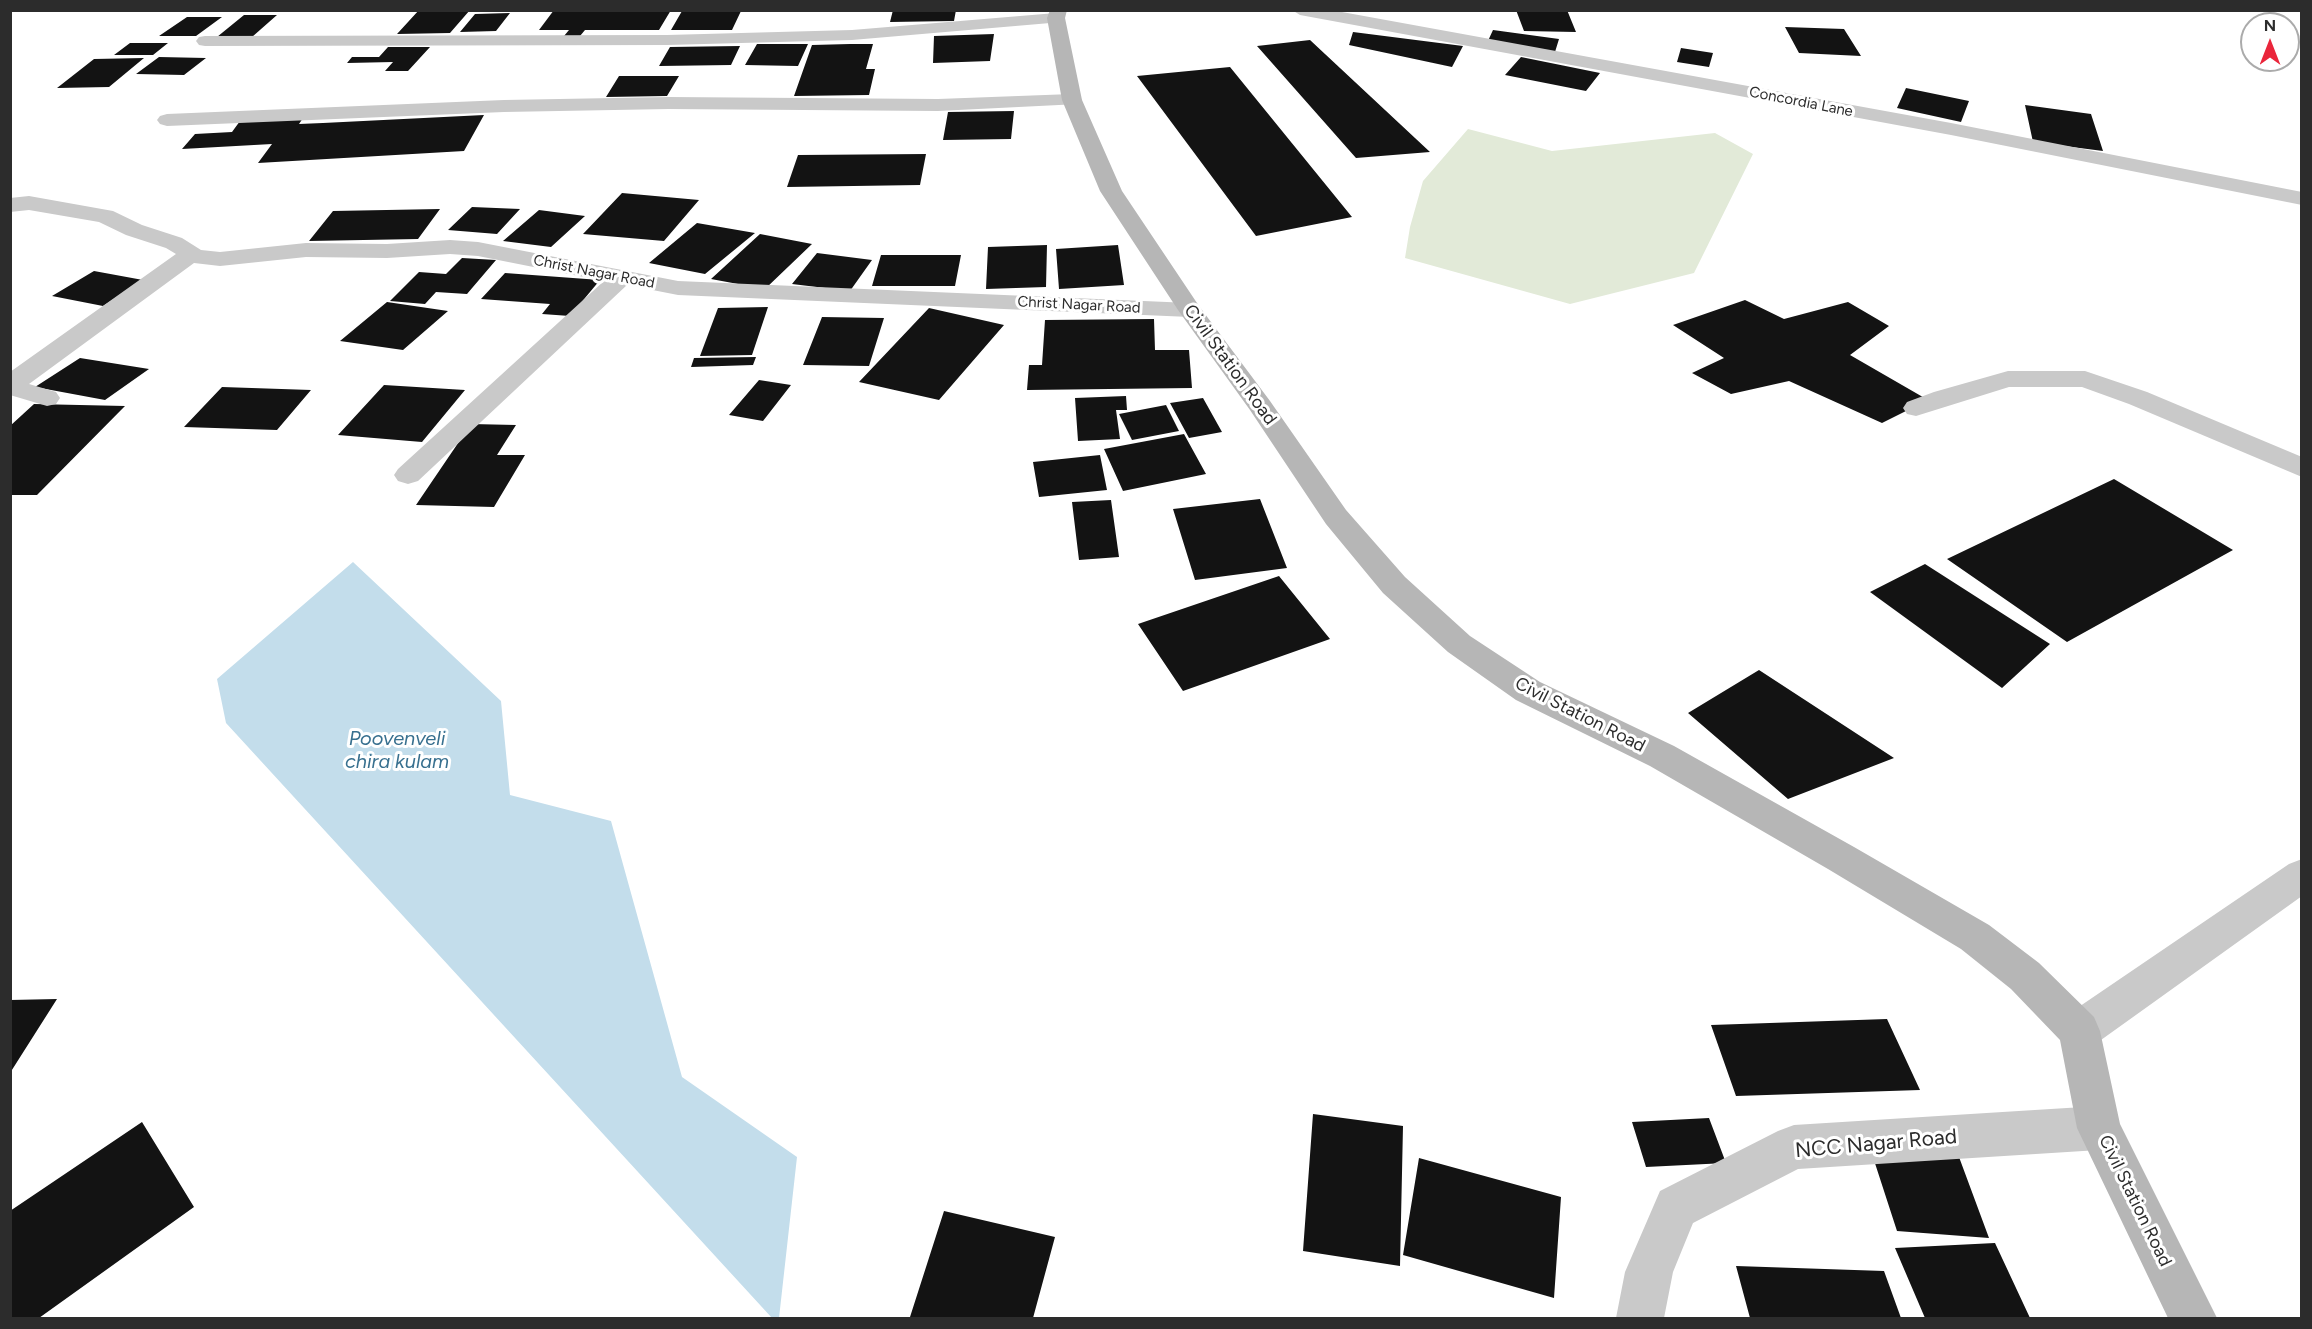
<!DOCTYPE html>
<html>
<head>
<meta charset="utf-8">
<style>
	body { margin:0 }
	#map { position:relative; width:2312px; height:1329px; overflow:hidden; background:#fff; font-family:Figtree,sans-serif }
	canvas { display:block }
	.frame { position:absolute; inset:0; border:12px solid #2c2c2c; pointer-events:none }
	.north { position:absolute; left:2240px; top:12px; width:60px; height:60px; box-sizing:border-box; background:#fff; border:2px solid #ababab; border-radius:50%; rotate:0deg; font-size:16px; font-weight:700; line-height:24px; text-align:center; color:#2c2c2c }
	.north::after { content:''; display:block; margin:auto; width:21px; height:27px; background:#ea263b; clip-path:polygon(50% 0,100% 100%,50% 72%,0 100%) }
</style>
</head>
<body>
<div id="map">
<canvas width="2312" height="1329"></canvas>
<div class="frame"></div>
<div class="north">N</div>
</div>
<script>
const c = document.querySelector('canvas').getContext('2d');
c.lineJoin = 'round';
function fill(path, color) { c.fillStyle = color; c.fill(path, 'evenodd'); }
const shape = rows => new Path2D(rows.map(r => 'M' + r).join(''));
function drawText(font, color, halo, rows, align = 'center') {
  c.font = font + ' Figtree,sans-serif'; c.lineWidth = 6; c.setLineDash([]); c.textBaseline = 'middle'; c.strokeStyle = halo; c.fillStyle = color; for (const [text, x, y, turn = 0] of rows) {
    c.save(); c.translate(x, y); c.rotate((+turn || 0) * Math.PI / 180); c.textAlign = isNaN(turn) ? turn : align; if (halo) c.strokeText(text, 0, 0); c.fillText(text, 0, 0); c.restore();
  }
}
fill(shape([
	[1468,129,1552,151,1715,133,1753,154,1694,273,1570,304,1405,258,1410,227,1423,181]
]), '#e2ead8');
fill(shape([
	[353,562,501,701,510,795,611,821,682,1077,797,1157,779,1318,772,1318,226,723,217,679]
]), '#c3ddeb');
fill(shape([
	[419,10,470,10,450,33,397,34],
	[554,10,671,10,659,30,585,30,580,36,564,36,569,30,539,30],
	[893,10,956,10,954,21,890,22],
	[1516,10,1567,10,1576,32,1524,31],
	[682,11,741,11,732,30,671,30],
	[510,13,496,31,460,32,475,14],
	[244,15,277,15,252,37,217,37],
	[187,17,222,17,196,36,159,36],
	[1785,27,1844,29,1861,56,1799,53],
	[1493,30,1559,39,1555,52,1487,43],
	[1353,32,1463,46,1452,67,1349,45],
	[994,34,990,61,933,63,934,36],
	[1310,40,1430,152,1356,158,1257,46],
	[130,43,168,43,153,55,114,55],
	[757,44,808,44,798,66,745,65],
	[850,44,873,44,866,69,875,69,869,95,794,96,812,45],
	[740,46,731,65,659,66,670,47],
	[388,47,430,47,408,71,385,71,393,62,347,63,352,57,379,57],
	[1681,48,1713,53,1709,67,1677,62],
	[159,57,206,58,184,75,136,74],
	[1521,57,1600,73,1586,91,1505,75],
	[144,58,109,87,57,88,94,59],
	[1230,67,1352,217,1256,236,1137,76],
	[619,76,679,76,667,96,606,97],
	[1906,88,1969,101,1961,122,1897,108],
	[2025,105,2091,114,2103,151,2033,142],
	[1014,111,1011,139,943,140,948,112],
	[484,115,464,151,258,163,272,144,182,149,195,134,232,132,240,121,303,118,299,124,323,123],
	[926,154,920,185,787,187,798,155],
	[622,193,699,200,664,241,583,234],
	[472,207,520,209,497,234,448,230],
	[440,209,418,239,309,241,333,211],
	[539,210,585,216,551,247,503,241],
	[697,223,755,233,705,274,649,263],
	[760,234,812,244,765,289,711,279],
	[1047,245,1046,287,986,289,988,247],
	[1118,245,1124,285,1059,289,1056,249],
	[817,253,872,260,850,291,792,284],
	[881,255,961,255,955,286,872,286],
	[462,258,496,260,467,294,436,292,425,304,390,301,419,272,446,274],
	[94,271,143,280,103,306,52,296],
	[505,273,600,280,570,316,542,314,550,304,481,299],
	[1745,300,1784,319,1848,302,1889,326,1850,355,1928,400,1882,423,1789,381,1731,394,1692,373,1724,358,1673,325],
	[387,302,448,311,403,350,340,341],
	[768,307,752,355,700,356,718,308],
	[929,308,1004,325,939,400,859,382],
	[822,317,884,318,869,366,803,365],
	[1154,319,1155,350,1189,350,1192,388,1027,390,1029,365,1042,365,1045,320],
	[756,357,753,365,691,367,694,358],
	[80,358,149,369,105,400,35,387],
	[759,380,791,385,763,421,729,415],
	[384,385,465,390,422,442,338,435],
	[222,387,311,390,277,430,184,427],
	[1126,396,1127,410,1116,410,1120,439,1078,441,1075,398],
	[1203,398,1222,432,1189,438,1170,403],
	[34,404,125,406,37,495,10,495,10,426],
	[1166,405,1179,431,1132,440,1119,414],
	[471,424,516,425,497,455,525,455,494,507,416,505],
	[1184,434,1206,474,1123,491,1104,449],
	[1100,455,1107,490,1039,497,1033,462],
	[2114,479,2233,550,2067,642,1947,559],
	[1260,499,1287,568,1195,580,1173,509],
	[1111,500,1119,557,1079,560,1072,502],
	[1925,564,2050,644,2002,688,1870,592],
	[1279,576,1330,639,1183,691,1138,624],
	[1759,670,1894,758,1788,799,1688,713],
	[57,999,10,1073,10,1000],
	[1887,1019,1920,1090,1736,1096,1711,1025],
	[1313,1114,1403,1126,1400,1266,1303,1251],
	[1709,1118,1726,1163,1646,1167,1632,1122],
	[142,1122,194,1207,39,1318,10,1318,10,1211],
	[1871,1151,1959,1157,1989,1238,1897,1231],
	[1419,1158,1561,1197,1554,1298,1403,1255],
	[944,1211,1055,1237,1033,1318,910,1317],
	[1995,1243,2030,1318,1925,1318,1895,1248],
	[1736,1266,1884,1271,1901,1318,1750,1318]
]), '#131313');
fill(shape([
	[1292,10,1331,10,1951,123,2302,192,2302,205,1951,135,1300,15,1292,10],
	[1056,13,1062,14,1065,18,1062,22,852,40,667,45,205,46,199,45,196,41,199,37,205,36,667,35,852,30,1056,13],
	[1072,94,1079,96,1082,100,1079,104,938,111,669,109,504,112,167,126,160,124,157,120,160,116,167,114,504,100,669,97,938,99,1072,94],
	[29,196,113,211,142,225,182,238,201,250,220,252,306,243,387,244,450,240,478,242,678,281,1190,303,1199,305,1202,310,1199,315,1190,317,678,295,627,285,418,481,408,484,398,481,394,475,398,469,604,281,478,256,450,254,387,258,306,257,220,266,194,263,29,384,56,392,60,398,56,404,47,406,10,395,10,372,176,254,166,248,126,235,99,222,29,210,10,212,10,198,29,196],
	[2008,371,2085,371,2147,392,2302,457,2302,477,2129,404,2082,387,2009,387,1916,416,1907,414,1903,408,1907,402,1934,392,2008,371],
	[2302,859,2302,896,2094,1045,2079,1050,2064,1045,2058,1031,2064,1017,2289,864,2302,859],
	[2099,1106,2115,1113,2121,1128,2115,1143,2099,1150,1798,1169,1693,1223,1673,1272,1664,1318,1616,1318,1625,1272,1660,1191,1778,1131,1794,1125,2099,1106]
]), '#c9c9c9');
fill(shape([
	[1050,10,1067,10,1065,18,1082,100,1122,191,1199,306,1270,401,1346,510,1405,577,1470,636,1540,682,1674,746,1854,847,1989,925,2039,963,2094,1017,2100,1031,2120,1124,2217,1318,2168,1318,2077,1128,2060,1040,2011,989,1961,949,1828,869,1650,766,1516,700,1448,652,1383,593,1326,524,1250,410,1178,310,1100,191,1062,100,1047,18,1050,10]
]), '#b6b6b6');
drawText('15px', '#2c2c2c', '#fff', [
	["Concordia Lane",1801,102,11],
	["Christ Nagar Road",594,272,11],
	["Christ Nagar Road",1079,305,3]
]);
drawText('18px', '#2c2c2c', '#fff', [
	["Civil Station Road",1230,365,54],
	["Civil Station Road",1580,715,27],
	["Civil Station Road",2135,1201,64]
]);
drawText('italic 20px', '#38708f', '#fff', [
	["Poovenveli",397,739],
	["chira kulam",397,762]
]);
drawText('21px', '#2c2c2c', '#fff', [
	["NCC Nagar Road",1876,1144,-5]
]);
</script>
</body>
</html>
